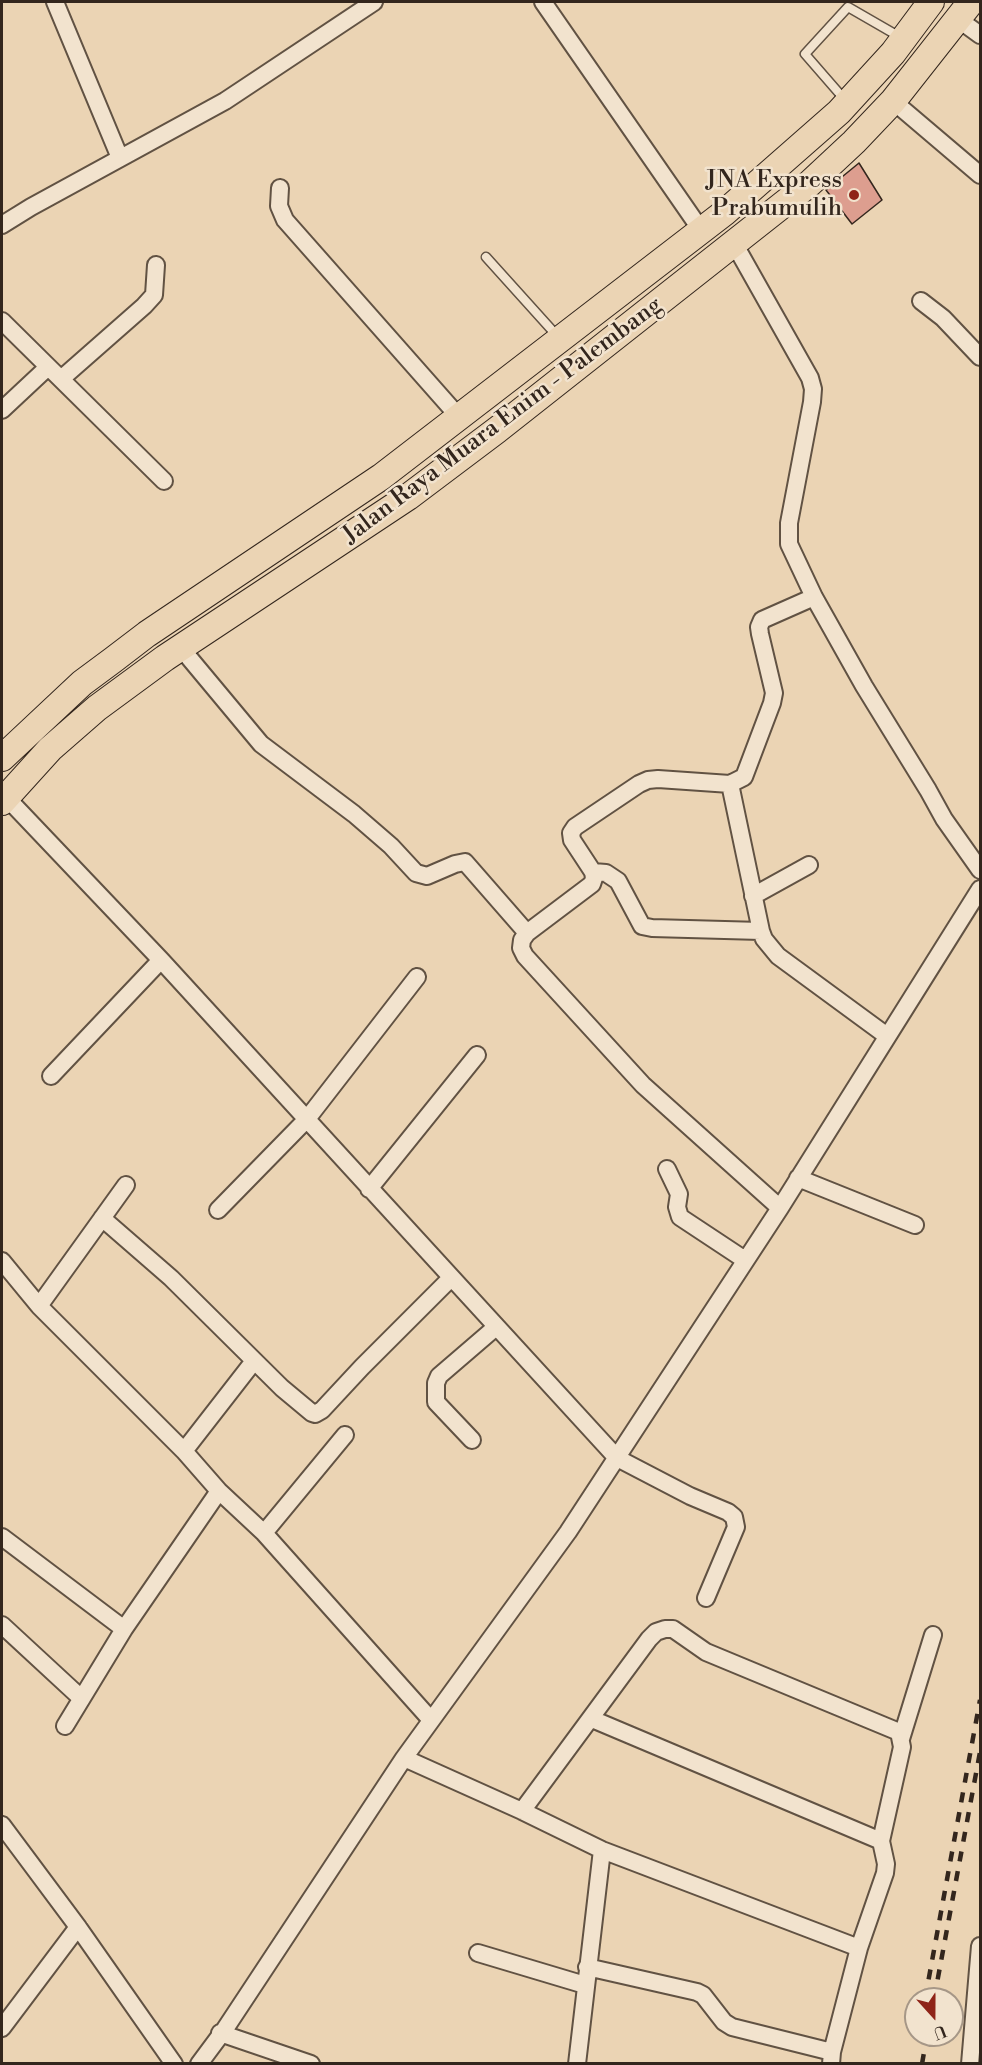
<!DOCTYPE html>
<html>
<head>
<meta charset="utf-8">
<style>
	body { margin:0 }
	#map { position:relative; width:982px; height:2065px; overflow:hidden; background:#ebd4b4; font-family:"Libre Bodoni",serif }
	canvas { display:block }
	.frame { position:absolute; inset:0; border:3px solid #33261d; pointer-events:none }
	.north { position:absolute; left:904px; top:1987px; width:60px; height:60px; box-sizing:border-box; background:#f2e3ce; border:2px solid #a69787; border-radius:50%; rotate:159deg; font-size:16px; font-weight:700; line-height:24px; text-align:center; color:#33261d }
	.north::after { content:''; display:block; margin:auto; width:21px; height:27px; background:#8f2418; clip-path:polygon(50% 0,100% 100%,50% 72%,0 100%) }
</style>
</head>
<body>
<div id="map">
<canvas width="982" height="2065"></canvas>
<div class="frame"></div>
<div class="north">U</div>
</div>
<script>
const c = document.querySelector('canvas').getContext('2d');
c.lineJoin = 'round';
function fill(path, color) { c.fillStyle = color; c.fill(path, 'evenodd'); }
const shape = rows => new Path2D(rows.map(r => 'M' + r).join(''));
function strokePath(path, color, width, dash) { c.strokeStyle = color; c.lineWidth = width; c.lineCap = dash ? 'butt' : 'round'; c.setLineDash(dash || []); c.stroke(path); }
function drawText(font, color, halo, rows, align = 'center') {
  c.font = font + ' "Libre Bodoni",serif'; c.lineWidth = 5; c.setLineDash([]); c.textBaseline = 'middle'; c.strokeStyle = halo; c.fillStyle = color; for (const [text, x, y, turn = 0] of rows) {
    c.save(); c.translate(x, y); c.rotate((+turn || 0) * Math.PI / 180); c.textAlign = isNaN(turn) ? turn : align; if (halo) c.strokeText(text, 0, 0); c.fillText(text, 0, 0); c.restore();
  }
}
const building = shape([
	[859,163,882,200,852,224,826,190,859,163]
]);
fill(building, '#dd9e8f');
strokePath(building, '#33261d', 1.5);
const service = shape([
	[845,100,805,54,848,7,900,37],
	[486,257,559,338]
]);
const minor = shape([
	[55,2,120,158],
	[543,2,701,230],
	[958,19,980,35],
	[893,101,980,175],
	[280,188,279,206,285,220,459,417],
	[2,225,31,207,225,101,374,2],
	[735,245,810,378,813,389,812,402,789,523,789,544,814,597,864,686,928,790,944,819,980,870],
	[921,301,943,318,980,357],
	[2,321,164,481],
	[61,379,144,306,154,295,156,265],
	[2,410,48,367],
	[181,648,261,744,354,814,391,846,416,873,427,876,455,864,465,862,527,933],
	[730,784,761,931,764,939,778,956,887,1036],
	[6,797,161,960,617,1458,690,1496,728,1512,734,1517,736,1527,706,1598],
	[593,872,606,873,618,881,642,926,652,928,761,931],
	[753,896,809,865],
	[51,1076,161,960],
	[667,1169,679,1194,677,1207,680,1217,745,1260],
	[798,1178,915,1225],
	[369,1189,477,1055],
	[780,1208,643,1085,525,956,521,948,522,940,527,933,592,884,594,878,593,872,572,840,571,833,575,827,639,784,648,780,658,779,730,784,744,777,772,703,774,693,760,634,759,627,762,620,814,597],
	[218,1210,307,1119,417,977],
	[102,1218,171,1278,282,1388,312,1413,315,1414,322,1410,362,1367,451,1278],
	[2,1261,39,1306,184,1451,219,1491,264,1533,431,1720],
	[39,1306,126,1185],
	[472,1440,436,1402,436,1383,439,1376,496,1327],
	[184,1451,254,1361],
	[264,1533,345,1435],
	[2,1537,124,1629,219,1491],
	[2,1625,81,1698],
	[592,1719,881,1841],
	[65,1726,124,1629],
	[901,1739,933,1635],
	[404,1758,522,1811,602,1850,859,1948],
	[522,1811,649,1639,656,1632,665,1629,673,1629,706,1652,899,1732,902,1747,881,1841,886,1864,885,1873,859,1948,832,2052,831,2064],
	[2,1825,78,1927,174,2064],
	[478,1953,585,1985],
	[587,1967,697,1992,703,1995,724,2022,732,2027,832,2052],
	[2,2028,78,1927],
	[220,2033,311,2064],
	[199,2064,225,2029,404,1758,568,1532,780,1208,980,889],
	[577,2064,602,1850],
	[970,2064,980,1946]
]);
const primary = shape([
	[2,758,82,683,113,660,147,634,381,477,724,213,839,112,893,53,931,2],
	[2,802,50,749,97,708,165,658,408,497,497,430,809,184,854,142,893,101,971,2]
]);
strokePath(service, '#615243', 11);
strokePath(minor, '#615243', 20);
strokePath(primary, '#33261d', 28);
strokePath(service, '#f2e3ce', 8);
strokePath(minor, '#f2e3ce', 16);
strokePath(primary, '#ebd4b4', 26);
strokePath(shape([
	[925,1999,980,1700],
	[934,1999,980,1752],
	[922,2064,927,2035]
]), '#33261d', 4.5, [10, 10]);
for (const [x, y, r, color] of [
	[854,195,6,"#8f2418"]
]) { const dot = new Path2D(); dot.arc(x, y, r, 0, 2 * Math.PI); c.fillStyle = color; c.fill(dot); strokePath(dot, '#f2e3ce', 2); }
drawText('24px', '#33261d', '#f2e3ce', [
	["JNA Express",842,181],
	["Prabumulih",842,209]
], 'right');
drawText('24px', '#33261d', '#f2e3ce', [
	["Jalan Raya Muara Enim - Palembang",503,421,-37]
]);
</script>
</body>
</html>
